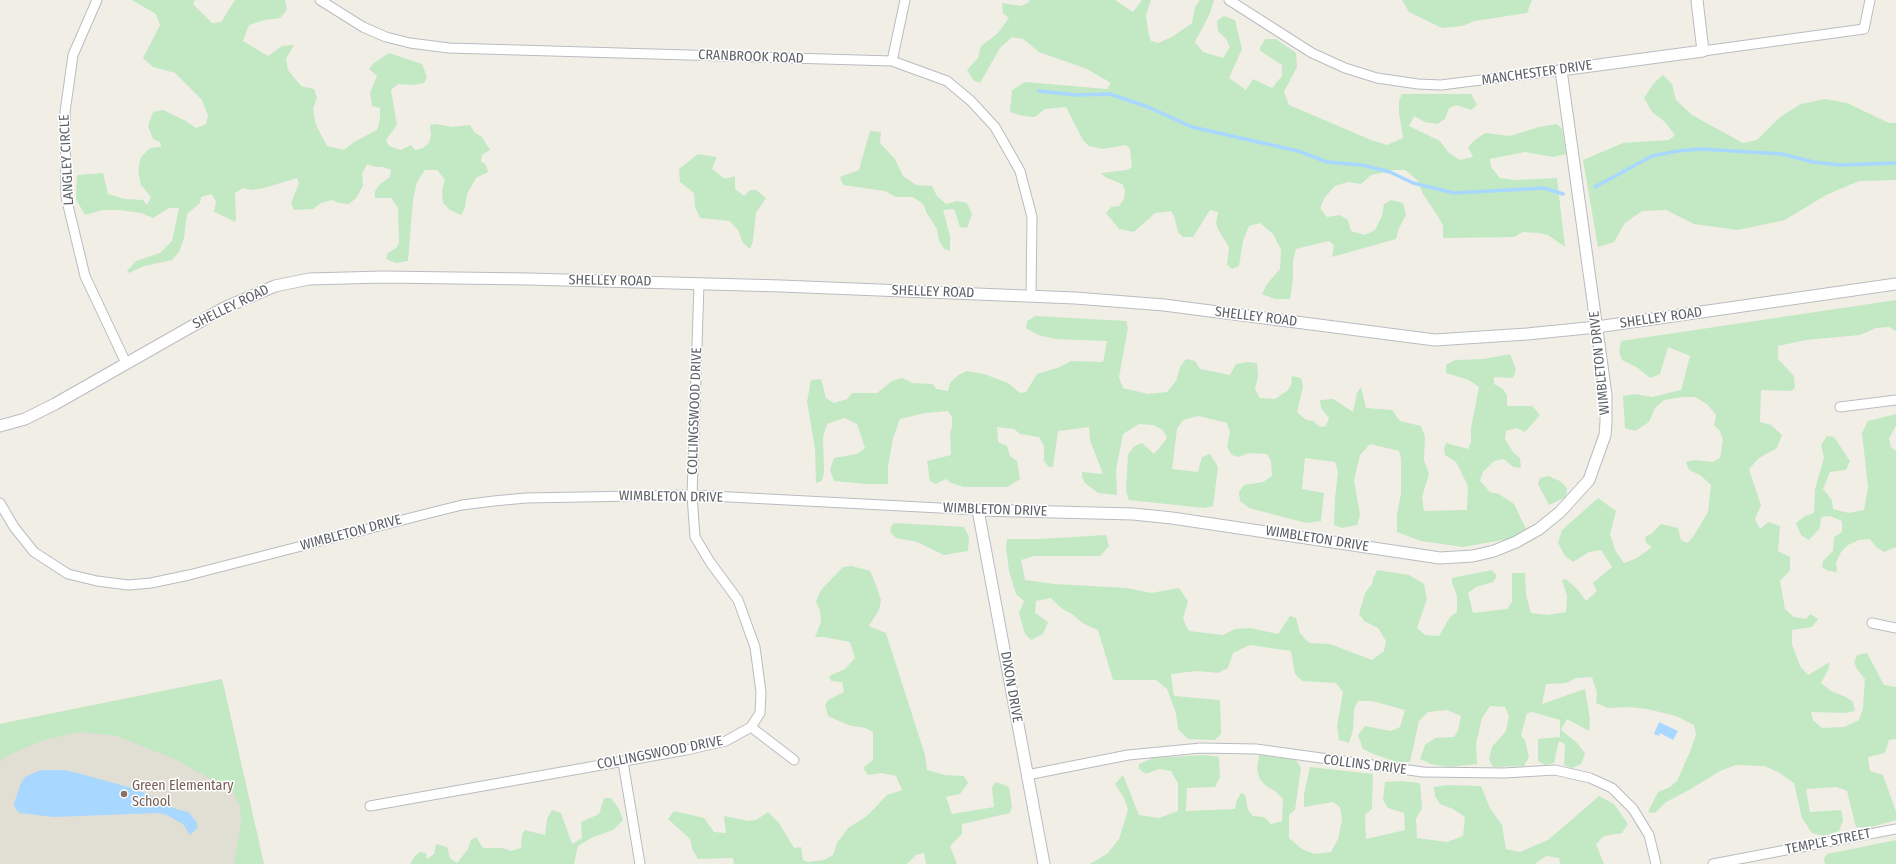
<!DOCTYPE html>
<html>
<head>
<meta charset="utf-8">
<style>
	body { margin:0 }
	canvas { display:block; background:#f1eee6 }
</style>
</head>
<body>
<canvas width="1896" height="864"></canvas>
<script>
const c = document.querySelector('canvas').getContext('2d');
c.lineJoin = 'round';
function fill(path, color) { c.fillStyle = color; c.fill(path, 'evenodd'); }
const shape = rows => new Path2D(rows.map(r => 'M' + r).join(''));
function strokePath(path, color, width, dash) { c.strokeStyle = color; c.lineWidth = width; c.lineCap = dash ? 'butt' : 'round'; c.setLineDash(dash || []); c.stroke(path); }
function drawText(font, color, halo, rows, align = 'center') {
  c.font = font + ' "Fira Sans Condensed",sans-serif'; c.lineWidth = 3; c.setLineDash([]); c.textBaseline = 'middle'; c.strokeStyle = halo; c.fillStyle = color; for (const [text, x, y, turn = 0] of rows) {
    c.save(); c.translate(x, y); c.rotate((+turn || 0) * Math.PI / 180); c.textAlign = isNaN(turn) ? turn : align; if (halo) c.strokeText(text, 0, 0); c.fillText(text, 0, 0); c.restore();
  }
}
fill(shape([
	[222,679,264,864,0,864,0,724]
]), '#e1ded4');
fill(shape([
	[132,0,195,0,193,4,212,23,221,22,235,0,285,0,287,10,280,18,265,20,249,25,243,41,268,56,282,46,294,45,286,59,288,70,301,86,314,89,317,98,313,109,316,125,327,146,344,150,354,142,377,130,380,119,380,108,372,106,370,93,377,76,369,69,374,63,389,53,422,64,427,77,424,83,414,85,398,84,391,90,397,125,386,140,389,146,401,150,411,145,415,150,423,148,429,143,431,135,430,125,436,124,452,127,470,125,475,133,482,137,490,150,482,155,481,161,486,165,488,172,476,178,467,194,465,208,461,215,450,210,443,203,442,191,445,180,437,170,425,170,417,182,413,200,408,261,396,263,386,259,388,253,396,248,399,243,398,208,391,198,375,198,375,191,380,184,390,177,391,170,383,167,376,167,367,164,362,174,363,186,356,198,349,204,339,203,332,200,321,203,313,209,294,210,291,203,299,183,297,178,264,188,252,190,243,188,235,193,236,222,214,212,216,202,212,194,201,197,200,203,187,214,184,238,179,252,172,260,144,266,129,273,127,271,136,261,160,253,172,241,179,208,169,208,153,218,141,213,119,210,103,210,85,215,76,199,77,175,103,173,108,194,125,199,143,200,147,205,151,197,141,185,138,171,141,157,150,148,161,147,160,142,153,139,148,126,153,112,163,110,186,121,196,128,206,124,208,116,202,100,175,73,153,67,143,58,160,25,156,14],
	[1029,0,1115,0,1133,12,1142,0,1151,0,1146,15,1148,31,1151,41,1158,43,1172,37,1192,23,1195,7,1200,0,1214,0,1210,13,1195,42,1203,52,1223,58,1230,47,1226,39,1218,31,1217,21,1224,16,1235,20,1242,49,1229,78,1246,90,1253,79,1272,88,1282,76,1282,65,1259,50,1265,39,1276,39,1296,53,1297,67,1284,92,1289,105,1371,140,1387,145,1403,138,1399,113,1399,101,1402,94,1471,94,1477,105,1471,110,1456,105,1449,108,1445,119,1437,124,1425,122,1414,116,1409,126,1440,141,1449,153,1460,160,1473,157,1468,147,1475,140,1485,133,1510,136,1539,127,1557,124,1562,129,1566,154,1553,157,1525,152,1490,159,1491,167,1500,178,1516,180,1557,178,1565,247,1548,235,1538,233,1523,232,1514,237,1443,238,1443,226,1439,218,1423,194,1417,180,1405,170,1394,170,1371,175,1361,184,1348,182,1335,186,1325,197,1320,208,1327,217,1340,215,1348,220,1351,231,1365,235,1375,230,1382,216,1384,204,1391,200,1403,203,1406,215,1399,228,1396,239,1332,257,1334,245,1329,241,1296,249,1293,261,1293,279,1290,299,1275,299,1262,294,1267,284,1280,269,1281,250,1273,234,1260,223,1249,226,1243,241,1239,266,1232,269,1227,265,1229,247,1219,231,1216,224,1218,212,1210,210,1193,237,1183,237,1178,232,1174,216,1171,211,1155,213,1134,232,1119,229,1106,213,1111,207,1119,206,1124,199,1125,190,1122,184,1105,177,1101,173,1127,170,1132,167,1130,149,1126,145,1103,149,1089,146,1083,140,1066,107,1045,109,1035,117,1023,116,1010,112,1012,90,1025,82,1107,89,1111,83,1087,69,1039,52,1023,39,1012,37,1000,48,980,83,974,81,967,70,978,58,981,46,997,34,1009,18,1003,13,1002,3,1021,6,1029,2],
	[1402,0,1532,0,1527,13,1475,21,1462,26,1442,28,1409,12],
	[1663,75,1672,84,1676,100,1692,115,1743,143,1757,140,1780,117,1801,104,1825,99,1847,103,1889,123,1896,123,1896,180,1859,181,1826,195,1785,220,1738,230,1694,224,1666,210,1642,211,1625,223,1614,242,1598,247,1583,160,1623,143,1669,140,1675,135,1665,122,1652,112,1644,98,1654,83],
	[870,131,881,132,880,143,895,159,903,176,916,185,932,186,937,196,946,204,957,201,967,203,972,214,967,228,960,227,954,209,943,210,950,236,950,251,944,249,939,240,937,229,926,212,924,205,913,197,896,197,885,191,843,185,840,177,859,170],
	[698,154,717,157,712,169,725,179,735,176,735,189,744,196,750,190,756,190,766,198,756,213,753,241,750,249,743,243,738,230,730,221,700,218,695,207,694,193,680,182,679,169],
	[1896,300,1896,331,1889,327,1876,328,1860,335,1806,340,1778,346,1778,359,1794,376,1795,387,1792,391,1761,390,1760,422,1771,425,1782,435,1777,448,1759,458,1749,469,1761,505,1755,519,1760,529,1768,522,1780,526,1778,551,1790,557,1790,570,1780,581,1785,609,1794,617,1806,619,1810,614,1818,619,1812,627,1792,630,1792,644,1800,666,1808,675,1830,662,1828,670,1821,683,1831,691,1846,697,1853,702,1855,711,1846,713,1811,712,1813,720,1822,728,1844,727,1859,720,1863,708,1865,679,1857,669,1854,662,1857,655,1867,653,1884,685,1896,687,1896,739,1889,740,1885,753,1868,757,1870,771,1883,775,1896,812,1896,820,1868,828,1856,827,1847,791,1837,787,1806,789,1810,812,1841,810,1843,820,1839,831,1824,836,1812,833,1802,818,1794,783,1778,772,1764,766,1736,765,1720,771,1691,789,1666,802,1655,813,1648,812,1658,792,1670,787,1677,781,1692,747,1696,734,1694,725,1676,716,1647,709,1630,707,1608,708,1596,703,1597,693,1592,677,1576,678,1566,683,1546,684,1542,704,1585,689,1590,719,1589,731,1567,719,1561,730,1577,743,1585,753,1581,764,1572,768,1564,765,1565,744,1559,741,1554,763,1545,765,1538,761,1538,739,1560,737,1560,720,1532,712,1527,713,1521,735,1525,740,1529,757,1524,766,1493,767,1489,759,1492,747,1506,731,1509,716,1505,707,1490,706,1482,718,1476,744,1477,764,1450,767,1431,764,1420,759,1425,745,1435,738,1454,737,1458,731,1461,716,1447,710,1428,712,1419,721,1410,762,1397,762,1376,755,1363,749,1358,735,1365,726,1391,731,1400,727,1405,710,1372,701,1358,701,1354,709,1353,730,1349,743,1339,740,1337,726,1343,692,1336,683,1302,681,1295,674,1291,651,1250,645,1233,653,1228,668,1218,673,1197,671,1171,674,1174,696,1220,700,1221,734,1215,740,1188,739,1178,729,1176,713,1167,689,1156,680,1113,680,1098,630,1084,624,1072,614,1061,608,1051,598,1036,601,1035,613,1048,622,1043,634,1031,640,1025,634,1019,613,1024,601,1016,594,1009,571,1006,547,1007,539,1040,539,1106,535,1109,546,1100,556,1034,556,1021,560,1025,580,1054,584,1127,588,1151,593,1179,588,1188,601,1183,619,1189,631,1223,635,1235,629,1250,628,1278,634,1290,616,1296,618,1300,633,1309,643,1330,644,1372,660,1384,651,1386,641,1378,628,1364,621,1359,614,1365,593,1372,584,1373,579,1377,570,1409,575,1424,584,1427,599,1417,628,1425,635,1439,636,1450,617,1457,612,1457,596,1452,583,1452,578,1492,570,1497,576,1493,582,1476,587,1468,593,1473,613,1507,609,1512,602,1512,573,1525,573,1526,595,1531,613,1548,615,1566,612,1567,596,1562,580,1566,579,1578,590,1586,601,1597,591,1593,583,1612,567,1601,550,1589,552,1573,562,1565,556,1558,543,1562,530,1598,498,1616,511,1610,534,1615,550,1624,563,1637,558,1652,547,1646,543,1645,537,1651,534,1661,524,1678,528,1681,540,1687,543,1693,537,1708,512,1711,485,1700,475,1689,470,1686,462,1694,460,1713,462,1720,458,1723,440,1720,431,1714,425,1716,415,1707,404,1695,397,1683,397,1664,400,1655,408,1649,422,1635,431,1625,428,1623,396,1635,394,1652,397,1681,390,1690,356,1668,347,1660,374,1650,378,1638,368,1622,360,1619,351,1621,341],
	[1036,316,1126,321,1128,328,1119,377,1123,388,1148,394,1167,392,1176,381,1180,367,1186,359,1195,361,1200,369,1230,375,1236,364,1248,362,1257,363,1258,376,1255,389,1260,398,1275,399,1287,391,1291,385,1292,376,1301,378,1303,387,1297,412,1306,420,1313,421,1320,427,1326,426,1329,418,1321,408,1320,400,1333,399,1353,412,1357,393,1361,387,1366,408,1392,410,1400,421,1421,426,1425,437,1424,460,1429,474,1422,497,1424,511,1467,510,1468,486,1456,462,1445,455,1444,448,1446,443,1468,449,1471,442,1471,428,1479,387,1469,380,1446,373,1446,365,1455,360,1484,359,1510,354,1516,370,1513,378,1494,377,1494,384,1503,389,1507,395,1507,406,1532,406,1540,415,1525,432,1516,428,1506,431,1505,439,1513,452,1520,458,1521,468,1513,467,1504,459,1494,461,1483,472,1480,481,1490,492,1499,494,1514,504,1526,529,1523,534,1508,539,1463,547,1421,541,1397,532,1397,515,1401,494,1401,459,1399,451,1370,444,1360,455,1354,480,1360,515,1357,525,1342,528,1334,525,1335,499,1338,472,1335,462,1305,458,1302,489,1324,493,1321,521,1306,523,1249,508,1240,501,1239,492,1244,485,1263,482,1272,476,1271,461,1267,454,1249,453,1238,457,1232,455,1227,447,1230,432,1227,423,1198,416,1183,420,1177,429,1172,469,1198,472,1202,457,1210,454,1218,467,1213,506,1204,508,1129,500,1126,491,1128,454,1135,446,1142,443,1154,454,1167,438,1163,430,1153,425,1139,424,1123,434,1116,470,1117,495,1098,493,1085,483,1082,477,1082,472,1103,474,1090,440,1089,427,1058,431,1053,467,1049,467,1044,461,1044,446,1039,437,1020,434,1014,429,997,427,998,442,1007,446,1010,456,1017,461,1020,479,1007,487,964,487,951,483,946,479,936,484,930,481,927,461,951,455,950,432,952,427,952,417,948,411,925,413,900,419,893,438,888,466,888,484,866,484,834,481,830,470,834,458,857,454,865,448,857,424,844,418,827,424,823,437,824,473,822,481,816,483,815,448,807,402,811,380,821,379,826,398,834,403,847,399,852,393,877,393,892,381,902,378,913,383,933,384,936,389,948,391,950,383,958,375,967,371,984,374,1008,383,1020,393,1026,392,1037,374,1060,367,1071,361,1103,362,1107,341,1055,339,1038,335,1026,328,1027,321],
	[1896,414,1896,426,1889,438,1891,447,1896,451,1896,547,1884,552,1876,547,1870,539,1859,540,1848,545,1841,552,1836,563,1837,572,1828,571,1822,567,1823,561,1833,551,1834,537,1842,532,1842,521,1830,516,1821,517,1820,528,1809,540,1801,535,1796,523,1805,516,1814,513,1815,489,1824,458,1821,445,1827,436,1834,437,1850,461,1846,470,1830,472,1823,489,1832,500,1833,509,1849,513,1864,510,1868,487,1862,433,1868,421],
	[1548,476,1560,481,1567,488,1566,497,1549,505,1538,484,1540,478],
	[894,523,964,527,969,537,968,551,944,555,917,542,896,538,890,532,891,527],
	[852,566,870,571,876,585,881,600,879,610,869,626,886,633,925,755,927,770,945,775,964,776,968,783,960,794,946,797,952,814,994,807,992,787,996,782,1009,787,1012,806,1010,813,962,824,962,834,950,846,957,864,926,864,924,853,916,855,907,864,734,864,733,858,698,859,692,849,690,839,668,819,674,811,704,818,714,832,726,833,724,816,748,821,756,820,768,812,779,823,794,848,801,847,803,860,808,862,824,860,833,855,837,843,848,828,867,816,887,795,902,790,896,776,881,773,868,775,863,768,873,760,873,732,865,728,848,725,828,716,825,705,828,700,844,692,842,682,831,681,829,676,845,669,855,658,850,642,824,637,815,637,821,622,820,611,816,601,821,590,843,567],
	[222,679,264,864,234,864,241,823,240,807,233,792,177,760,117,736,80,732,44,740,3,757,0,763,0,724],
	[1205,755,1219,757,1220,777,1215,787,1187,788,1186,811,1235,809,1237,800,1241,793,1245,795,1248,810,1253,816,1264,817,1271,824,1282,821,1283,799,1275,791,1266,786,1260,779,1257,770,1259,755,1296,760,1301,768,1295,810,1289,815,1289,838,1302,849,1314,854,1331,852,1338,839,1342,820,1340,807,1333,802,1304,807,1304,794,1310,767,1373,774,1372,809,1365,815,1366,839,1405,830,1404,813,1388,808,1383,800,1385,782,1401,781,1420,783,1422,808,1416,819,1417,838,1447,842,1463,836,1465,817,1453,809,1440,804,1435,796,1434,787,1448,785,1481,786,1490,808,1502,825,1506,849,1520,852,1548,840,1599,796,1614,804,1628,824,1622,833,1604,836,1596,844,1604,864,1560,864,1559,858,1546,856,1535,864,1090,864,1107,854,1119,839,1128,810,1124,798,1115,784,1123,775,1139,815,1159,818,1178,811,1178,783,1171,771,1159,769,1146,774,1139,769,1139,764,1153,758],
	[604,798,611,798,619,809,623,820,613,830,591,838,578,846,574,864,410,864,415,856,420,852,426,853,427,859,434,854,436,844,447,847,450,858,457,863,468,849,471,840,476,837,483,848,503,848,511,851,521,848,522,834,525,830,545,835,547,819,552,810,561,813,572,844,582,838,581,822,599,814],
	[1896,840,1896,864,1825,864,1824,859,1827,854]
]), '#c2e9c3');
fill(shape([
	[1659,722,1678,731,1673,740,1660,733,1659,736,1654,734],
	[41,770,64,770,81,774,139,790,176,809,188,812,197,822,197,828,190,835,183,824,167,815,157,813,54,817,20,813,15,808,14,804,21,783,25,777]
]), '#a8d7ff');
strokePath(shape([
	[1039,91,1076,95,1110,94,1148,107,1192,127,1298,151,1327,162,1362,165,1390,172,1413,183,1454,193,1544,188,1563,194],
	[1595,187,1652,156,1678,151,1701,149,1782,154,1813,162,1840,165,1896,163]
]), '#a8d7ff', 3.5);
const minor = shape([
	[97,0,73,55,65,112,66,197,85,276,126,363],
	[320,0,363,27,386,37,410,43,449,48,892,61,947,81,971,101,995,127,1020,171,1032,217,1031,296],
	[1229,0,1312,53,1345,68,1377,78,1418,84,1441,85,1561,70],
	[1703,51,1864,29,1870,0],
	[892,61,905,0],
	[1840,407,1896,400],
	[0,503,14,527,34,552,68,574,97,581,128,585,151,583,189,575,422,515,462,505,494,501,526,498,692,495,978,510],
	[1872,623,1896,628],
	[751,727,794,760],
	[623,762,640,864],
	[1027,775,1128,755,1201,748,1256,749,1423,772,1504,773,1555,770,1590,778,1612,788,1633,809,1649,835,1656,864],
	[370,806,686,750,726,741,751,727,760,713,761,692,755,647,738,600,710,562,695,537,692,495,699,284],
	[1713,864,1896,829]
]);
const tertiary = shape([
	[0,426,25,419,55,404,224,308,275,286,309,279,383,277,529,279,781,286,1075,298,1164,305,1435,340,1527,334,1597,327,1896,284],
	[1044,864,978,510,1133,514,1172,518,1440,558,1473,556,1494,551,1516,542,1539,529,1560,512,1589,480,1605,435,1606,422,1606,395,1561,70,1703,51,1697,0]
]);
strokePath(minor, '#b9bcc0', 11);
strokePath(tertiary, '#b9bcc0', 13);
strokePath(minor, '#fff', 9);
strokePath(tertiary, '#fff', 11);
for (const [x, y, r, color] of [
	[124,794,4,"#8d6e63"]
]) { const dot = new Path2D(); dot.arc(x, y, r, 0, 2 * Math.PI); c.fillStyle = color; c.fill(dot); strokePath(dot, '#fff', 1.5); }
drawText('14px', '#5e6267', '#fff', [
	["CRANBROOK ROAD",751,57,2],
	["MANCHESTER DRIVE",1537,73,-8],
	["LANGLEY CIRCLE",67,160,-93],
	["SHELLEY ROAD",610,281,1],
	["SHELLEY ROAD",933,292,2],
	["SHELLEY ROAD",231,307,-26],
	["SHELLEY ROAD",1256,317,7],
	["SHELLEY ROAD",1661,318,-8],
	["WIMBLETON DRIVE",1600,363,-96],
	["COLLINGSWOOD DRIVE",695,411,-88],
	["WIMBLETON DRIVE",671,497,1],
	["WIMBLETON DRIVE",995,510,2],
	["WIMBLETON DRIVE",351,533,-15],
	["WIMBLETON DRIVE",1317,539,9],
	["DIXON DRIVE",1011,687,80],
	["COLLINGSWOOD DRIVE",660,753,-11],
	["COLLINS DRIVE",1365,765,7],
	["TEMPLE STREET",1828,842,-11]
]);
drawText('14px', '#785e54', '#fff', [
	["Green Elementary",132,786],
	["School",132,802]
], 'left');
</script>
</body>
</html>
